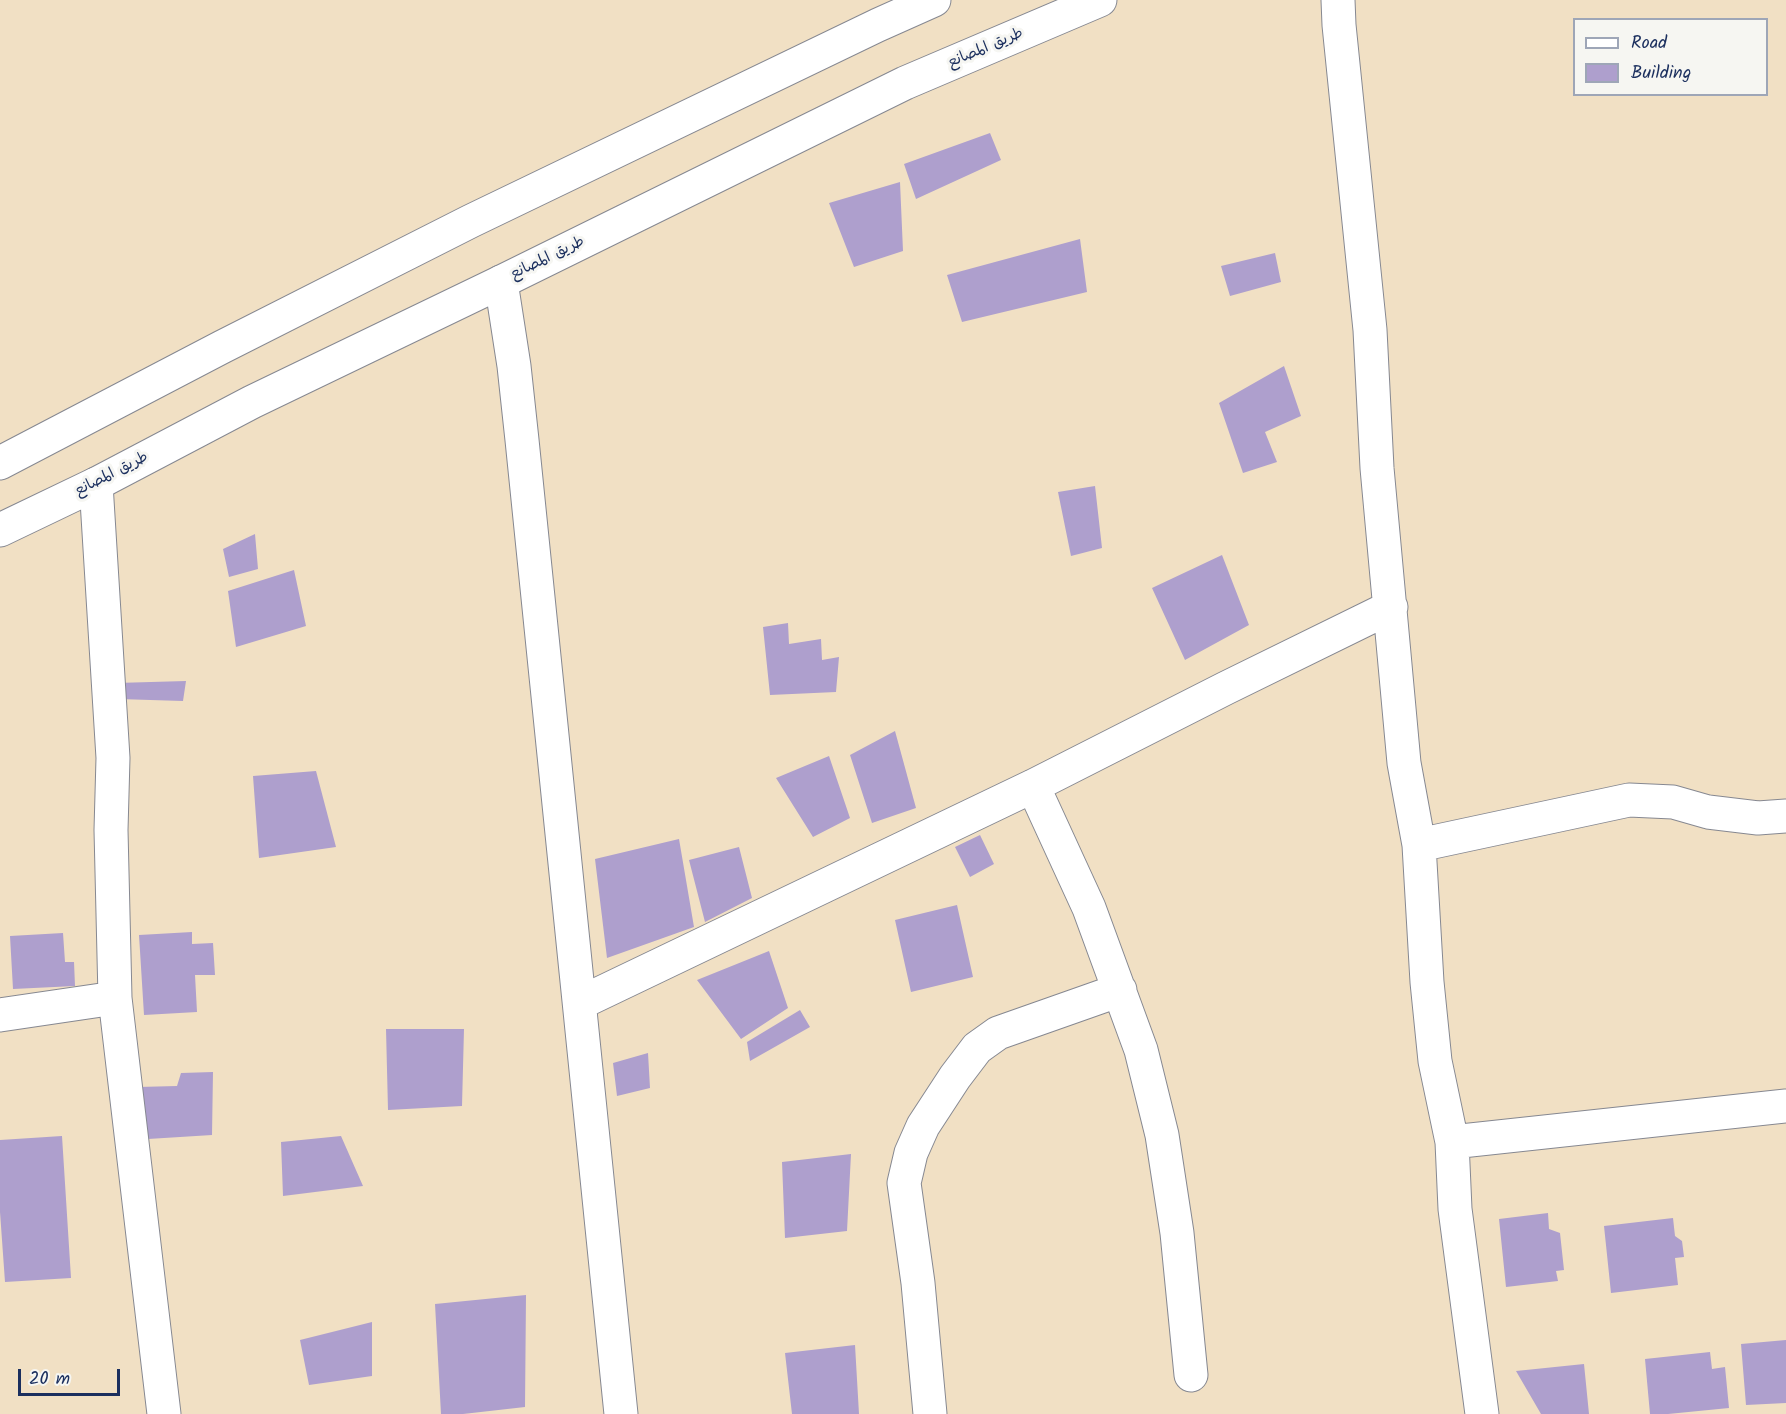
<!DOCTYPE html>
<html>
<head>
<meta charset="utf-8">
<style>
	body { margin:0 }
	#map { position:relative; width:1786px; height:1414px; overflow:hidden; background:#f1e0c4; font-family:Kalam,sans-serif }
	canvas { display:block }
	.legend { position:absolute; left:1573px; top:18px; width:195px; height:78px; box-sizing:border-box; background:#f6f6f2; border:2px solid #9ea6b7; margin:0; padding:8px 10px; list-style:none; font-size:18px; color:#1b2f5e }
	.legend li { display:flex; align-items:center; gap:12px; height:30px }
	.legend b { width:30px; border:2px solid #9ea6b7 }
	.scale { position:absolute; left:18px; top:1369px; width:102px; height:27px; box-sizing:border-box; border:3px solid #1b2f5e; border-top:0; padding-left:8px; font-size:18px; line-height:21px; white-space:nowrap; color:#1b2f5e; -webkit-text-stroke:4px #f6f6f2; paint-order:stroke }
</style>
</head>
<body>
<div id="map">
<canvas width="1786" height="1414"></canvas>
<ul class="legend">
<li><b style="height:8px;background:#fff"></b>Road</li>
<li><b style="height:16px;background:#ae9fcd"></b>Building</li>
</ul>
<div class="scale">20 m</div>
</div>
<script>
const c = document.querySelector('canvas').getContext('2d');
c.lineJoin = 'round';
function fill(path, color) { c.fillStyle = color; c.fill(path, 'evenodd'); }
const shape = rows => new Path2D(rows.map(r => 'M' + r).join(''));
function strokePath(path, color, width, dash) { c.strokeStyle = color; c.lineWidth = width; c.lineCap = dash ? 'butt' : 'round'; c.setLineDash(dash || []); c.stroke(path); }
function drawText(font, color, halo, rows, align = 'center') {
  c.font = font + ' Kalam,"Playpen Sans Arabic",sans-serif'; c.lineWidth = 6; c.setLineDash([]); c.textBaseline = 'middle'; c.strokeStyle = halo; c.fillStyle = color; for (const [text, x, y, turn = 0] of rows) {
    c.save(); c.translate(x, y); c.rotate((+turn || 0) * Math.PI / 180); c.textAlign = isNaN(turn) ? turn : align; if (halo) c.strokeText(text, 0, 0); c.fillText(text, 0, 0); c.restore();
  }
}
fill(shape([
	[990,133,1001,160,916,199,904,164],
	[900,182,903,251,854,267,829,203],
	[1080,239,1087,292,962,322,947,275],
	[1275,253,1281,282,1230,296,1221,266],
	[1284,366,1301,416,1265,432,1277,462,1243,473,1219,403],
	[1095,486,1102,548,1071,556,1058,492],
	[255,534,258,569,229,577,223,549],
	[1222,555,1249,625,1185,660,1152,588],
	[294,570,306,626,236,647,228,591],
	[788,623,789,644,821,639,822,660,839,657,836,692,770,695,763,627],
	[186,681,183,701,118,699,116,683],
	[895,731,916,808,872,823,850,755],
	[829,756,850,818,813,837,776,778],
	[316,771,336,847,259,858,253,776],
	[980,835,994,864,970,877,955,847],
	[679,839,694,927,607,958,595,859],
	[739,847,752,898,705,922,689,860],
	[957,905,973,977,911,992,895,920],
	[192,932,192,944,213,943,215,975,195,975,197,1012,144,1015,139,935],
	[63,933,65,962,74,962,75,986,13,989,10,936],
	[769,951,788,1008,741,1039,697,980],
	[800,1010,810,1027,750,1061,747,1042],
	[386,1029,464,1029,462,1106,388,1110],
	[648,1053,650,1088,617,1096,613,1063],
	[213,1072,212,1135,148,1139,138,1087,177,1086,181,1073],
	[62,1136,71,1278,5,1282,0,1212,0,1140],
	[341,1136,363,1186,283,1196,281,1142],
	[851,1154,847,1231,785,1238,782,1162],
	[1548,1213,1549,1229,1560,1233,1564,1270,1556,1271,1558,1281,1506,1287,1499,1219],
	[1673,1218,1675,1236,1682,1241,1684,1257,1675,1258,1678,1285,1611,1293,1604,1226],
	[526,1295,525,1407,463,1414,441,1414,435,1304],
	[372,1322,372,1376,309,1385,300,1340],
	[1786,1340,1786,1403,1746,1405,1741,1344],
	[855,1345,859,1414,792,1414,785,1353],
	[1710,1352,1712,1369,1725,1367,1729,1408,1668,1414,1650,1414,1645,1359],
	[1584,1364,1589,1414,1541,1414,1516,1371]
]), '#ae9fcd');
const minor = shape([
	[1338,0,1339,25,1370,330,1377,468,1404,763,1419,845,1427,982,1435,1061,1452,1142,1455,1209,1482,1414],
	[501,282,514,366,522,440,621,1414],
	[96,484,113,758,111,830,115,998,164,1414],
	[1033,786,1089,908,1141,1050,1162,1135,1177,1233,1191,1375],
	[1419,845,1629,800,1673,802,1708,812,1758,818,1786,816],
	[580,1003,1033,786,1226,688,1391,607],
	[0,1015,115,998],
	[1452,1142,1786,1106],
	[930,1414,918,1283,904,1183,911,1153,923,1126,955,1077,977,1048,998,1033,1120,990]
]);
const major = shape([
	[0,463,222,347,471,221,878,25,934,0],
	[0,530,96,484,252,402,501,282,905,83,1100,0]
]);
strokePath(minor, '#868891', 35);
strokePath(major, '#868891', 35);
strokePath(minor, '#fff', 33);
strokePath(major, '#fff', 33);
drawText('15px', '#1b2f5e', '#f6f6f2', [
	["طريق المصانع",986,49,-23],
	["طريق المصانع",548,259,-26],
	["طريق المصانع",112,475,-27]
]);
</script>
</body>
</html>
